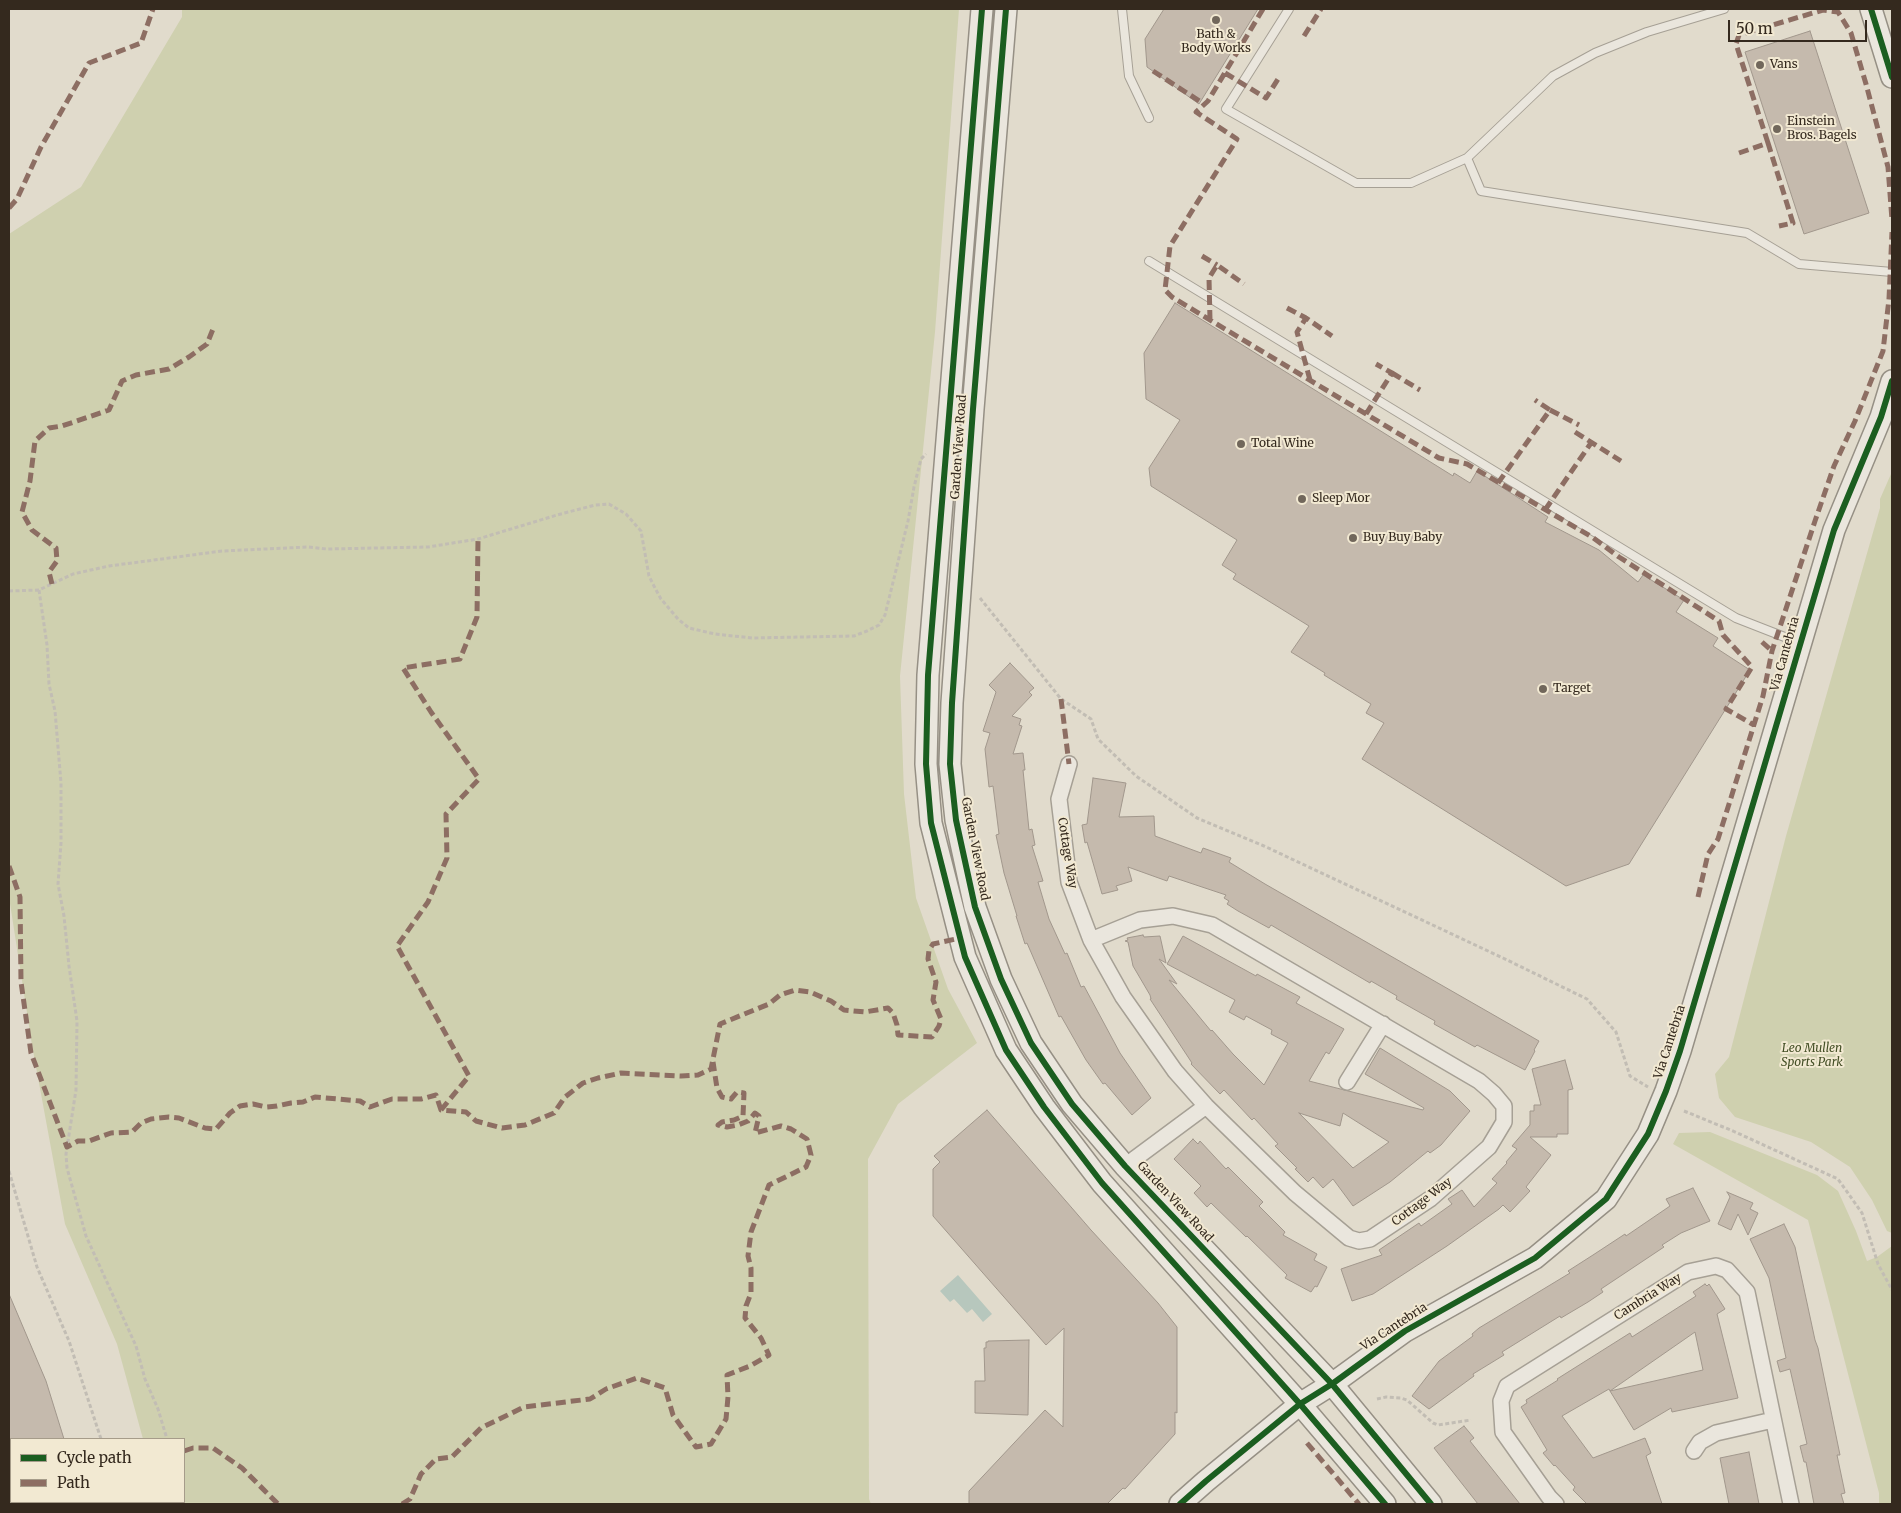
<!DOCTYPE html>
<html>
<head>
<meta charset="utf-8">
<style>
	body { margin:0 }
	#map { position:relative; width:1901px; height:1513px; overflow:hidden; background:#e1dbcc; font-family:Merriweather,serif }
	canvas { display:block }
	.frame { position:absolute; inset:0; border:10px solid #34291e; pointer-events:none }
	.legend { position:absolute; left:10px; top:1438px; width:175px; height:65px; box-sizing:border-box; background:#f2e9d2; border:1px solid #a69c8a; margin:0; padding:6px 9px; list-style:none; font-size:15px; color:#34291e }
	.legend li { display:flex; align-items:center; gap:10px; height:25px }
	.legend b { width:25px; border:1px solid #a69c8a }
	.scale { position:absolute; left:1728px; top:20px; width:139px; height:22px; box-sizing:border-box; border:2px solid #34291e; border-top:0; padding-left:6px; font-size:15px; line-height:18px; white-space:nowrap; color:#34291e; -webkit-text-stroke:4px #f2e9d2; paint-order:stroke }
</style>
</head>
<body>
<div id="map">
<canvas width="1901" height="1513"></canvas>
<div class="frame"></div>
<ul class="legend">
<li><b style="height:6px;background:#1b5e20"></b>Cycle path</li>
<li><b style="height:6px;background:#8d6e63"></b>Path</li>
</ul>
<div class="scale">50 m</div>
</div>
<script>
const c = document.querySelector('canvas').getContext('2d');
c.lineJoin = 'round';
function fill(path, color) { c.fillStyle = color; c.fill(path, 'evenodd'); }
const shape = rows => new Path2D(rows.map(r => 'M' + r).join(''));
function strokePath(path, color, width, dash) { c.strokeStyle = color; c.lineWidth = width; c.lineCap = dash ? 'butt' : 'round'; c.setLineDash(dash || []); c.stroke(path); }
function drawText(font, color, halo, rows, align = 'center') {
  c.font = font + ' Merriweather,serif'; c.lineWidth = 4; c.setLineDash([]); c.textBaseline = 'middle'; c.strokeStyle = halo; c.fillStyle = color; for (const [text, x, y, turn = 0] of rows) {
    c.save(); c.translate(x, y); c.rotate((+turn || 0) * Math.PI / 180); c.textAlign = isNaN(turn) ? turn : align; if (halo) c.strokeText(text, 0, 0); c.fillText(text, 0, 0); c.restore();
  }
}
fill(shape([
	[182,9,959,9,935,332,900,676,904,794,916,898,948,989,977,1043,898,1104,868,1159,869,1499,871,1504,161,1504,160,1502,184,1502,184,1439,143,1439,117,1344,65,1224,32,1045,9,897,9,234,81,187,182,17],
	[1891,474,1892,474,1892,1233,1887,1231,1872,1200,1850,1167,1811,1142,1735,1117,1719,1098,1715,1074,1729,1057,1786,836,1880,508,1880,499],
	[1710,1132,1817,1175,1838,1191,1856,1231,1867,1261,1877,1257,1892,1246,1892,1504,1879,1504,1879,1493,1808,1220,1673,1144,1679,1133]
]), '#cfd0af');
fill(shape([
	[958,1275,992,1314,983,1322,972,1309,967,1313,954,1299,950,1302,940,1291]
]), '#b7c7bd');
const building = shape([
	[1164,9,1258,9,1199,104,1147,67,1145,39,1164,9],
	[1810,31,1869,213,1804,234,1745,52,1810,31],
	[1175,303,1453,476,1454,473,1470,483,1477,471,1548,517,1545,522,1599,550,1638,582,1643,575,1684,600,1676,612,1718,638,1713,646,1750,670,1629,864,1566,886,1362,759,1384,723,1366,713,1371,704,1324,675,1325,673,1291,652,1309,626,1233,579,1236,574,1222,565,1237,540,1151,486,1149,468,1180,420,1146,399,1144,353,1175,303],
	[1010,663,1034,688,1029,692,1032,695,1012,716,1021,719,1019,725,1022,726,1013,754,1023,753,1025,770,1023,770,1029,830,1032,829,1035,845,1032,846,1043,881,1038,882,1049,919,1065,954,1067,953,1081,987,1084,986,1120,1053,1151,1098,1132,1115,1105,1083,1103,1084,1086,1060,1061,1016,1059,1017,1027,943,1025,944,1016,916,1017,916,1004,873,996,835,999,834,993,786,989,787,985,749,990,733,983,731,996,692,989,685,1010,663],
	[1093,778,1126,783,1119,817,1154,816,1155,836,1201,853,1203,848,1231,858,1229,862,1265,884,1539,1041,1534,1050,1535,1051,1525,1070,1477,1045,1475,1047,1434,1024,1435,1021,1396,999,1397,996,1371,981,1370,983,1271,925,1269,928,1238,911,1227,904,1229,901,1224,898,1226,895,1169,876,1167,881,1128,867,1132,881,1116,886,1118,890,1102,894,1087,842,1085,843,1082,825,1087,824,1093,778],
	[1143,935,1144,937,1160,936,1166,963,1159,959,1177,984,1169,980,1211,1031,1212,1030,1233,1054,1264,1085,1288,1043,1271,1034,1272,1030,1246,1016,1244,1020,1229,1012,1235,1000,1167,964,1183,936,1256,976,1257,974,1300,997,1296,1003,1344,1029,1329,1054,1326,1052,1309,1081,1423,1110,1424,1108,1365,1074,1380,1048,1450,1091,1470,1111,1441,1145,1430,1153,1428,1151,1390,1182,1353,1206,1333,1179,1323,1188,1313,1177,1308,1182,1295,1169,1297,1168,1275,1146,1278,1144,1254,1118,1252,1120,1224,1090,1220,1094,1191,1064,1192,1063,1150,999,1151,999,1150,995,1133,966,1128,942,1125,941,1128,940,1127,938,1143,935],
	[1299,1113,1340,1126,1343,1113,1389,1142,1353,1168,1299,1113],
	[1565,1060,1573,1089,1568,1090,1568,1134,1557,1134,1557,1137,1530,1137,1551,1155,1526,1187,1530,1191,1510,1212,1503,1205,1499,1209,1447,1246,1373,1294,1352,1301,1341,1269,1382,1255,1379,1250,1419,1223,1421,1226,1452,1204,1448,1199,1462,1190,1474,1207,1497,1183,1492,1179,1507,1163,1506,1162,1517,1149,1512,1146,1530,1125,1530,1111,1534,1111,1534,1105,1541,1105,1532,1069,1565,1060],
	[987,1110,1091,1230,1158,1303,1177,1327,1177,1413,1175,1412,1175,1434,1125,1489,1123,1488,1107,1504,969,1504,969,1491,1045,1410,1063,1427,1064,1328,1046,1345,933,1216,933,1169,940,1162,934,1156,987,1110],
	[1193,1139,1198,1144,1200,1141,1226,1169,1228,1167,1263,1202,1259,1206,1285,1232,1283,1235,1317,1254,1314,1260,1327,1267,1317,1287,1315,1286,1311,1292,1285,1278,1287,1275,1247,1236,1246,1237,1211,1203,1207,1207,1194,1193,1201,1186,1174,1159,1193,1139],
	[1693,1188,1710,1221,1681,1233,1662,1245,1664,1247,1601,1289,1603,1292,1588,1302,1561,1318,1560,1316,1502,1352,1504,1355,1473,1374,1474,1376,1429,1409,1412,1396,1439,1361,1473,1336,1472,1334,1479,1328,1570,1273,1568,1271,1593,1255,1625,1234,1626,1236,1670,1206,1666,1199,1693,1188],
	[1727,1192,1753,1203,1750,1209,1758,1213,1748,1235,1738,1214,1731,1230,1718,1224,1730,1197,1727,1192],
	[1784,1224,1795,1247,1815,1340,1818,1348,1840,1455,1837,1455,1845,1493,1841,1494,1844,1504,1814,1504,1806,1462,1804,1462,1800,1446,1807,1444,1790,1369,1780,1372,1777,1361,1786,1358,1769,1278,1750,1239,1784,1224],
	[1705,1284,1707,1286,1709,1284,1725,1309,1717,1314,1738,1398,1672,1412,1671,1408,1634,1430,1610,1391,1703,1370,1695,1332,1610,1391,1609,1389,1562,1416,1593,1458,1645,1438,1651,1453,1646,1456,1662,1504,1587,1504,1573,1490,1575,1487,1555,1465,1554,1466,1543,1453,1547,1450,1521,1407,1527,1403,1526,1400,1558,1380,1557,1379,1630,1333,1632,1337,1696,1296,1693,1292,1705,1284],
	[9,1294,46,1381,64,1439,9,1439,9,1294],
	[1029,1340,1028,1415,975,1413,975,1381,985,1381,984,1348,986,1348,986,1342,988,1342,988,1341,1029,1340],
	[1464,1426,1474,1438,1470,1441,1520,1504,1478,1504,1434,1448,1464,1426],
	[1749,1452,1759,1504,1729,1504,1720,1458,1749,1452]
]);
fill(building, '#c5baad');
strokePath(building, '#a1978c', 1);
const lane = shape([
	[1122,9,1129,76,1149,118],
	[1289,9,1226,109,1356,183,1411,183,1467,158,1553,76,1595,53,1647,32,1724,9],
	[1467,158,1481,191,1747,233,1799,264,1892,272],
	[1149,261,1736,618,1800,643]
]);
const street = shape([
	[1069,764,1059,799,1069,882,1091,940,1123,997,1175,1071,1206,1106,1295,1193,1349,1238,1359,1241,1370,1239,1430,1199,1489,1147,1504,1122,1504,1106,1494,1094,1479,1081,1212,925,1173,916,1140,920,1091,940],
	[1347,1082,1383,1024],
	[1125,1166,1206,1106],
	[1694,1451,1700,1442,1716,1433,1773,1420],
	[1556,1504,1549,1497,1503,1432,1501,1401,1507,1386,1688,1272,1716,1266,1727,1270,1747,1292,1791,1504]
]);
const secondary = shape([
	[982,9,928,675,926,764,931,823,965,957,1006,1050,1044,1107,1102,1183,1300,1404,1385,1504],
	[1006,9,973,409,952,703,950,764,956,820,975,907,1001,979,1031,1043,1072,1104,1125,1166,1332,1384,1431,1504],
	[1871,9,1892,77],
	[1180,1504,1206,1481,1300,1404,1332,1384,1405,1331,1535,1258,1606,1199,1648,1134,1666,1091,1680,1051,1834,530,1881,417,1892,381]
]);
strokePath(lane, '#a6a095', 10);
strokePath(street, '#a6a095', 18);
strokePath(secondary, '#969085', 24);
strokePath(shape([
	[39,590,47,645,49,684,55,711,61,783,61,843,58,884,64,916,69,966,77,1021,76,1090,66,1154,67,1168,86,1236,136,1346,145,1379,158,1409,167,1439],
	[9,591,39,590,73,574,109,566,222,551,308,547,327,549,428,547,478,539,557,515,595,505,609,504,626,514,641,531,649,576,655,588,661,599,678,619,689,628,715,634,752,638,854,636,867,631,879,625,885,615,908,521,914,487,921,459,926,454],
	[980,598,1061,699,1091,719,1098,739,1136,776,1197,818,1264,846,1503,958,1587,999,1616,1032,1630,1076,1648,1087],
	[1684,1111,1733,1131,1838,1179,1862,1213,1878,1264,1892,1290],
	[9,1171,37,1267,69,1341,101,1439],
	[1377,1399,1386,1397,1401,1398,1407,1400,1433,1423,1438,1425,1471,1420],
	[118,1502,119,1504],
	[183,1502,183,1504]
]), '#c2bdb4', 3, [4, 2.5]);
strokePath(lane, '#eae6dd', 8);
strokePath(street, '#eae6dd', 15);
strokePath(secondary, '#eae6dd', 21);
strokePath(shape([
	[1263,9,1208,101,1196,112,1237,139,1170,246,1165,290,1172,297,1439,458,1467,464,1592,537,1619,557,1719,621,1723,635,1752,667,1726,709,1754,725],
	[1304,36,1321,9],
	[1153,71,1204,104],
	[1225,73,1266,98,1280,76],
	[1768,143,1736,44,1739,35,1823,10,1838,12,1851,33,1866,84,1888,167,1892,220],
	[1739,153,1768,143,1793,223,1779,226],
	[9,208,17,199,41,147,89,63,141,43,153,9],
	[1202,256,1217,265],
	[1287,308,1306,318],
	[1210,320,1209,278,1217,265,1244,284],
	[1392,373,1420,390],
	[1310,380,1297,332,1306,318,1332,336],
	[1550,410,1579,425],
	[1366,414,1392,373,1376,364],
	[1575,432,1621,461],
	[1498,483,1550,410,1535,400],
	[1545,510,1591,443],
	[52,584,49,572,57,561,56,548,32,530,22,512,30,481,35,441,49,428,62,426,109,410,122,381,136,375,169,369,189,357,207,344,213,329],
	[1762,642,1772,651],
	[1061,699,1069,764],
	[9,866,20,897,21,982,31,1053,67,1147,78,1141,89,1141,111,1133,132,1132,141,1123,151,1119,169,1117,179,1118,205,1128,216,1129,230,1113,240,1106,253,1104,266,1107,277,1106,291,1103,303,1102,315,1097,360,1101,370,1107,392,1099,421,1099,436,1095,441,1110,466,1112,476,1121,502,1128,525,1125,554,1113,565,1097,583,1083,598,1078,621,1073,681,1076,698,1075,711,1069,720,1024,769,1004,780,995,795,990,810,992,831,1001,844,1010,865,1012,888,1008,893,1013,897,1025,898,1035,932,1037,939,1026,941,1019,933,1000,936,982,928,959,929,950,933,944,960,938],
	[1698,897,1708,854,1718,839,1763,696,1772,651,1815,521,1834,466,1855,421,1883,351,1889,299,1892,232],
	[441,1110,469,1076,397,946,428,902,447,858,446,814,479,779,431,712,403,668,460,659,477,617,478,539],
	[1307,1443,1359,1504],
	[184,1451,193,1448,213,1448,242,1468,278,1504],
	[402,1504,410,1499,421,1474,436,1459,452,1457,481,1428,524,1407,590,1399,606,1389,637,1378,665,1388,673,1415,696,1447,711,1444,726,1419,728,1397,727,1375,750,1366,769,1355,761,1338,745,1318,746,1306,751,1293,751,1268,748,1256,751,1232,769,1185,806,1167,811,1155,807,1139,791,1129,781,1126,755,1133,759,1116,755,1113,748,1121,738,1125,727,1127,718,1125,722,1122,734,1120,743,1116,744,1093,737,1092,731,1099,722,1097,717,1088,713,1062]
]), '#8d6e63', 5, [10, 5]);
strokePath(shape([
	[982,9,928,675,926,764,931,823,965,957,1006,1050,1044,1107,1102,1183,1300,1404,1385,1504],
	[1006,9,973,409,952,703,950,764,956,820,975,907,1001,979,1031,1043,1072,1104,1125,1166,1332,1384,1431,1504],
	[1871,9,1892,77],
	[1180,1504,1206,1481,1300,1404,1332,1384,1405,1331,1535,1258,1606,1199,1648,1134,1666,1091,1680,1051,1834,530,1881,417,1892,381]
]), '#1b5e20', 6);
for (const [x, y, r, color] of [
	[1216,20,5,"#71675b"],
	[1760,65,5,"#71675b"],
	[1777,129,5,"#71675b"],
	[1241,444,5,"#71675b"],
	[1302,499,5,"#71675b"],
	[1353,538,5,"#71675b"],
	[1543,689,5,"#71675b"]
]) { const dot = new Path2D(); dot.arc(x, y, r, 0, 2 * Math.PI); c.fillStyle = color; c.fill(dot); strokePath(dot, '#f2e9d2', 2); }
drawText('12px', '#34291e', '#f2e9d2', [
	["Bath &",1216,35,"center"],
	["Body Works",1216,49,"center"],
	["Vans",1770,65],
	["Einstein",1787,122],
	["Bros. Bagels",1787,136],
	["Total Wine",1251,444],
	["Sleep Mor",1312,499],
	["Buy Buy Baby",1363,538],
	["Target",1553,689]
], 'left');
drawText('12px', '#34291e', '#f2e9d2', [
	["Garden View Road",959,447,-86],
	["Via Cantebria",1785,654,-74],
	["Garden View Road",975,849,79],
	["Cottage Way",1067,853,81],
	["Via Cantebria",1670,1042,-72],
	["Garden View Road",1175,1202,47],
	["Cottage Way",1422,1202,-37],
	["Cambria Way",1648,1297,-32],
	["Via Cantebria",1394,1327,-33]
]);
drawText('italic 12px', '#444f26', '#f2e9d2', [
	["Leo Mullen",1812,1049],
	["Sports Park",1812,1063]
]);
</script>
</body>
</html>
